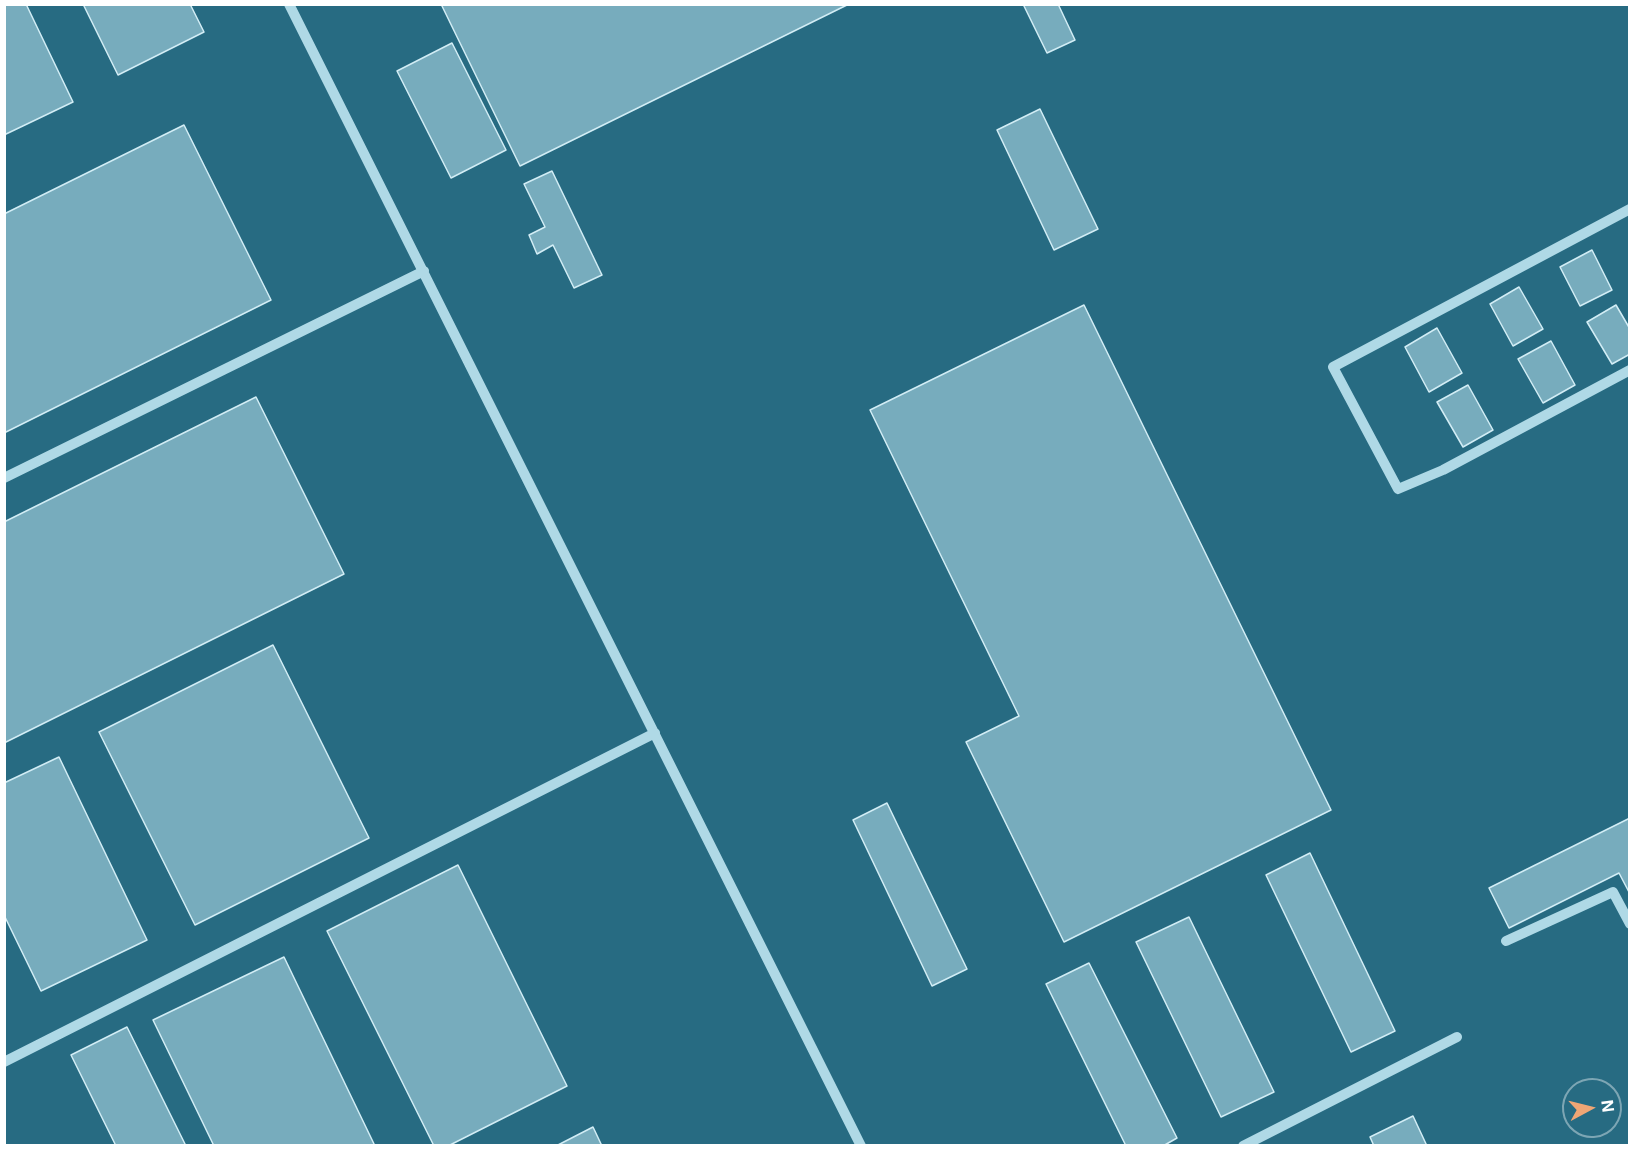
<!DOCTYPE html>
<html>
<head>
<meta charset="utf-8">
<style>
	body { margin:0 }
	#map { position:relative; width:1634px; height:1150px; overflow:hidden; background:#276b82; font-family:Inter,sans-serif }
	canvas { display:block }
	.frame { position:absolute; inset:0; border:6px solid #fff; pointer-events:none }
	.north { position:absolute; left:1562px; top:1078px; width:60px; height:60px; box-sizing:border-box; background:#276b82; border:2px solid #7da6b4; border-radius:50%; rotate:83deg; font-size:16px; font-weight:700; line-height:24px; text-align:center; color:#fff }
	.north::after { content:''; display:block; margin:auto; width:21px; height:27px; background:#efa675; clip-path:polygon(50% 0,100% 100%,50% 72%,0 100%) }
</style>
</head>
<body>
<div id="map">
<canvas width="1634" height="1150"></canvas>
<div class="frame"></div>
<div class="north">N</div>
</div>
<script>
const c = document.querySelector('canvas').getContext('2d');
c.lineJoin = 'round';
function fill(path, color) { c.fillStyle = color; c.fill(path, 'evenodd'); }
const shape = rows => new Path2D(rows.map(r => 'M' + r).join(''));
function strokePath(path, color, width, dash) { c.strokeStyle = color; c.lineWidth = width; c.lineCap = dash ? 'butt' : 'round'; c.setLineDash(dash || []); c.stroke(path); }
const building = shape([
	[4,4,26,4,73,102,4,135,4,4],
	[83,4,190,4,204,32,118,75,83,4],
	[441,4,849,4,520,166,441,4],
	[1023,4,1058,4,1075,40,1047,53,1023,4],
	[452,43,506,150,451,178,397,71,452,43],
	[1040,109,1098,229,1054,250,997,130,1040,109],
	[184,125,271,300,4,433,4,214,184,125],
	[552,171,602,275,574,288,553,245,537,254,529,235,545,227,524,184,552,171],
	[1592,250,1612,290,1580,306,1560,267,1592,250],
	[1519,287,1543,329,1513,346,1490,304,1519,287],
	[1084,305,1331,810,1064,942,966,742,1019,716,870,410,1084,305],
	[1616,305,1630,329,1630,354,1612,364,1587,322,1616,305],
	[1437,328,1462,373,1429,392,1405,347,1437,328],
	[1551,341,1575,385,1543,403,1518,359,1551,341],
	[1468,385,1493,430,1463,447,1437,402,1468,385],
	[256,397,344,574,4,743,4,522,256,397],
	[273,645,369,838,195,925,99,732,273,645],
	[59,757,147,940,41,991,4,915,4,783,59,757],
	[887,803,967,969,932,986,853,820,887,803],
	[1630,818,1630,894,1619,873,1509,928,1489,888,1630,818],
	[1310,853,1395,1031,1351,1052,1266,875,1310,853],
	[458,865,567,1086,448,1146,434,1146,327,931,458,865],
	[1189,917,1274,1092,1221,1117,1136,942,1189,917],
	[284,957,375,1146,214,1146,153,1020,284,957],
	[1089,963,1177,1138,1163,1146,1126,1146,1046,984,1089,963],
	[127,1027,186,1146,116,1146,71,1055,127,1027],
	[1413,1116,1427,1146,1374,1146,1370,1137,1413,1116],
	[593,1127,602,1146,556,1146,593,1127]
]);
fill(building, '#77acbd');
strokePath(building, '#d2edf5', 1.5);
strokePath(shape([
	[289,4,861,1146],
	[1630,209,1333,367,1398,489,1443,470,1630,370],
	[4,478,424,271],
	[1506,941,1613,892,1630,924],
	[4,1062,655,733],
	[1243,1146,1457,1037]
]), '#afd9e6', 10);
</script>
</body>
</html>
